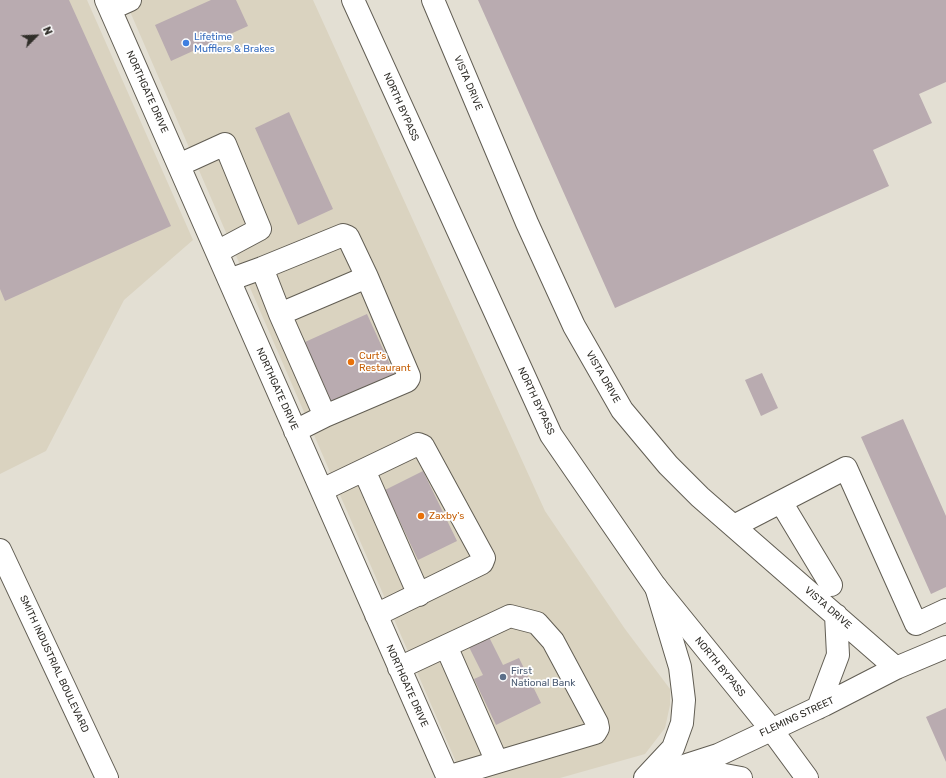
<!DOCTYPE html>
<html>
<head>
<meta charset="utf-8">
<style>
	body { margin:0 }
	#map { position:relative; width:946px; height:778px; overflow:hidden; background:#e3dfd3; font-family:Rubik,sans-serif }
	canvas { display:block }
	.north { position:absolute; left:16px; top:16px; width:40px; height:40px; -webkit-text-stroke:3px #fff; paint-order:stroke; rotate:66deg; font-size:11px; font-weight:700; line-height:16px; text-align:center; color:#302e29 }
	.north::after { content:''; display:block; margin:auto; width:14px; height:18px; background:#302e29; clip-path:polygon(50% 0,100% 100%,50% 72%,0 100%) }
</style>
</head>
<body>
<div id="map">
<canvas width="946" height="778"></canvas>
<div class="north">N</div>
</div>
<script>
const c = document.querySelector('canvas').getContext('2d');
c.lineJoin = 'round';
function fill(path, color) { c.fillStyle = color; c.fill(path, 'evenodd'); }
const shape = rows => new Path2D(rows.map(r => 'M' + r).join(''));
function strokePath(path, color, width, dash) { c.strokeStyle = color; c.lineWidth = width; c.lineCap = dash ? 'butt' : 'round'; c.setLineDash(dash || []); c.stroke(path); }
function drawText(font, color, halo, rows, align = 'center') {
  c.font = font + ' Rubik,sans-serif'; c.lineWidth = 3.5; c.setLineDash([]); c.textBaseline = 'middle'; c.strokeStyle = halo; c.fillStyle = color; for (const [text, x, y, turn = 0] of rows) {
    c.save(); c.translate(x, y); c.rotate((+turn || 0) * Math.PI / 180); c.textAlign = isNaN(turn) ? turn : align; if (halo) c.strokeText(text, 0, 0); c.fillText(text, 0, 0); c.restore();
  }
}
fill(shape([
	[0,0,87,0,193,240,124,300,46,451,0,474],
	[125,0,313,0,545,511,625,629,670,689,670,705,665,728,645,754,560,778,463,778]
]), '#dad3c0');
fill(shape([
	[0,0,69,0,171,226,5,301,0,289],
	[211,0,236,0,248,26,171,61,155,25],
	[478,0,946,0,946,82,919,94,932,123,873,150,889,186,615,308],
	[289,112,333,209,298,225,255,128],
	[367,314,398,382,335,410,305,342],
	[762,373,778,408,761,416,745,380],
	[903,419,946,516,946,587,931,594,861,437],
	[423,471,457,541,418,560,385,490],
	[486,631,503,665,519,658,541,703,496,725,474,679,483,675,466,641],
	[946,708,946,762,926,717]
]), '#b9abb0');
const minor = shape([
	[106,0,448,778],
	[433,0,527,223,574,326,622,410,668,465,700,497,896,668],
	[110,9,130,0],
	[179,165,225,144,260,229,217,252],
	[262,268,280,314,325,416],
	[229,280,262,268,343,235,348,237,367,277,409,376,409,378,407,381,325,416,295,431],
	[280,314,367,277],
	[364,470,419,595],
	[322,490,418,444,423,446,484,558,482,563,376,615],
	[781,502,831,585],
	[734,526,846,468,916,624,946,610],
	[0,550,107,778],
	[446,646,497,762],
	[399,668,510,616,537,623,553,641,597,723,598,728,595,733,447,777],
	[818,708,838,655,836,615],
	[662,773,718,755,824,705,896,668,946,647]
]);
const major = shape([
	[645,778,673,748,682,723,684,700,680,667,656,587],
	[646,778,714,773,741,778]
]);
const highway = shape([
	[353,0,551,435,655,586,771,729,807,778]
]);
strokePath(minor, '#615d53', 24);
strokePath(major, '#615d53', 24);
strokePath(highway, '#615d53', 24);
strokePath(minor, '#fff', 22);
strokePath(major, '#fff', 22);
strokePath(highway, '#fff', 22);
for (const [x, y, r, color] of [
	[186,43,4,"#3f7fe0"],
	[351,362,4,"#e8710a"],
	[421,516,4,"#e8710a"],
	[503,677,4,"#5c6f8a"]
]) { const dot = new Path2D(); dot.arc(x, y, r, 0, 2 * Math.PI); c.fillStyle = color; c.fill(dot); strokePath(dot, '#fff', 1.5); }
drawText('10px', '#366cbe', '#fff', [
	["Lifetime",194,37],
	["Mufflers & Brakes",194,49]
], 'left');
drawText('10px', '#302e29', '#fff', [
	["VISTA DRIVE",468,83,67],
	["NORTHGATE DRIVE",147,92,66],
	["NORTH BYPASS",401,107,66],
	["VISTA DRIVE",603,377,60],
	["NORTHGATE DRIVE",277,389,66],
	["NORTH BYPASS",536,401,65],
	["VISTA DRIVE",828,608,41],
	["SMITH INDUSTRIAL BOULEVARD",54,664,65],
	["NORTH BYPASS",720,667,51],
	["NORTHGATE DRIVE",407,686,66],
	["FLEMING STREET",797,717,-25]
]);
drawText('10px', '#c56008', '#fff', [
	["Curt's",359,356],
	["Restaurant",359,368],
	["Zaxby's",429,516]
], 'left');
drawText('10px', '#4e5e75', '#fff', [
	["First",511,671],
	["National Bank",511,683]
], 'left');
</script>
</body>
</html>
